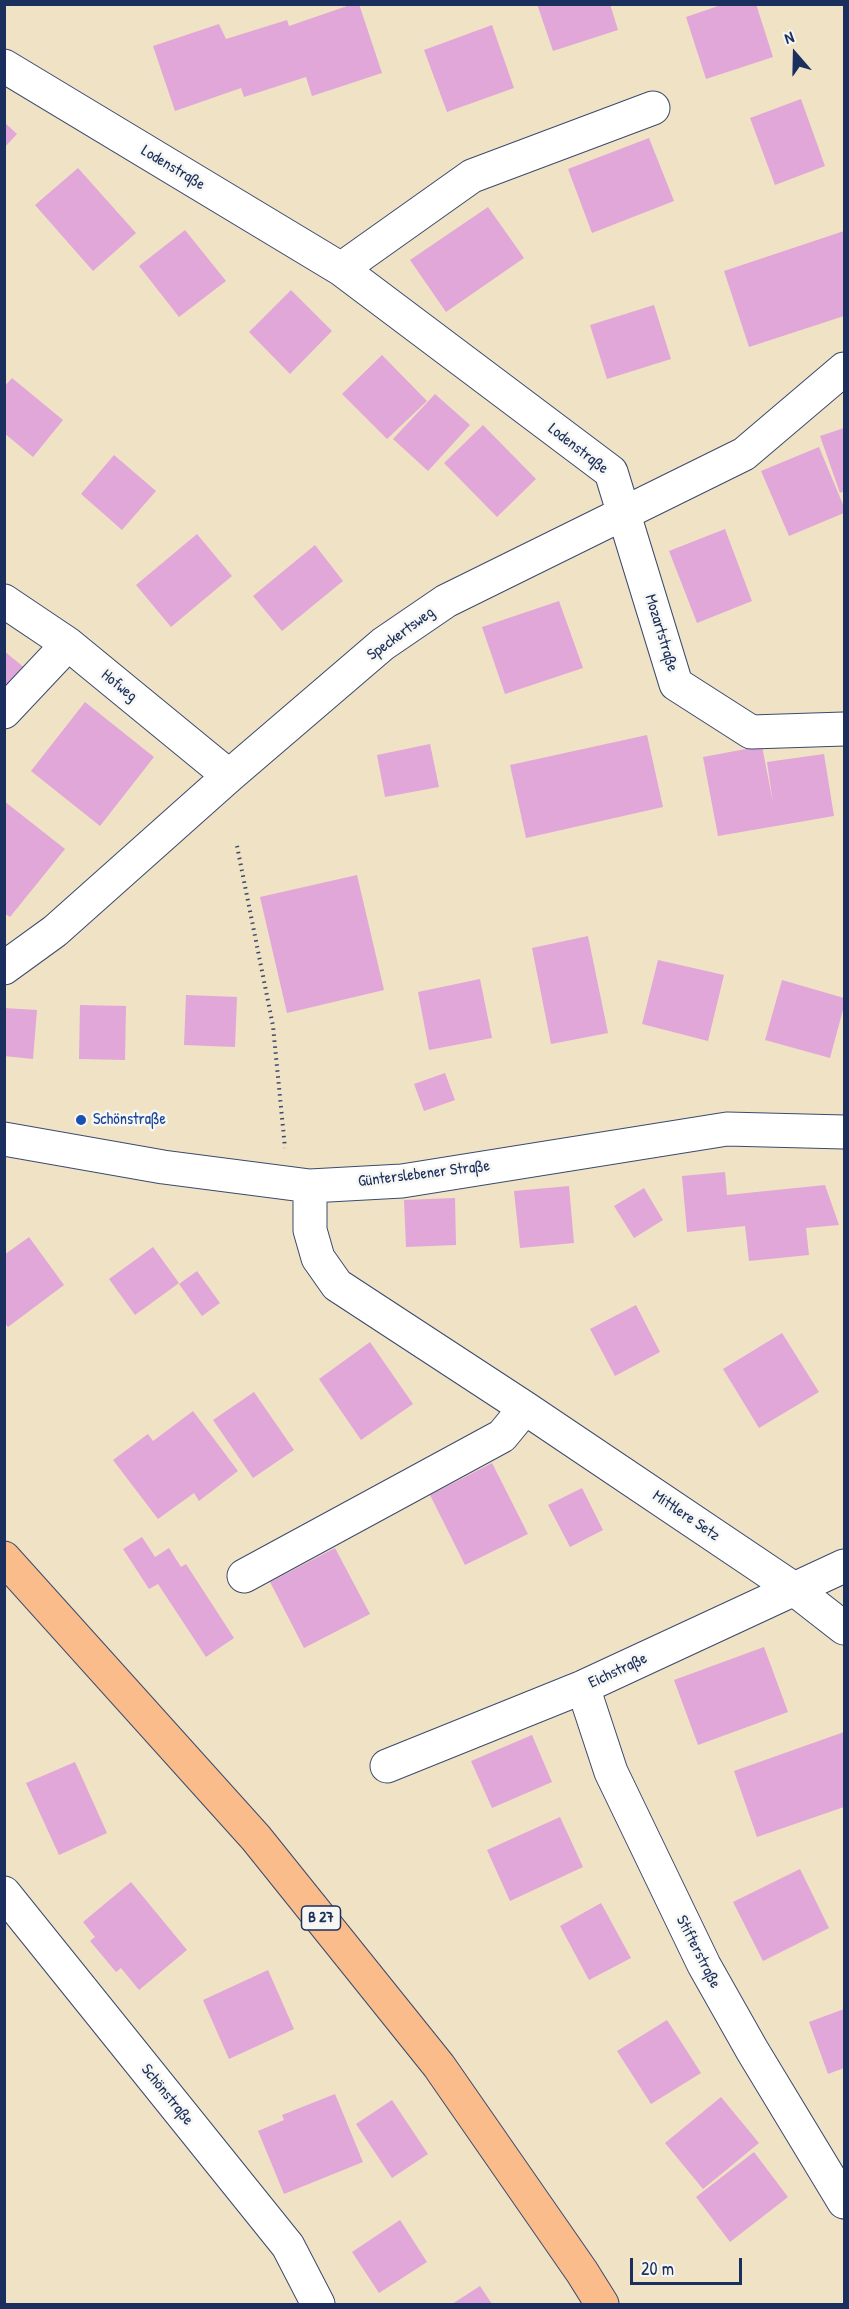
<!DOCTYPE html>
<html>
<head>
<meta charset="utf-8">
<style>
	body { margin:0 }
	#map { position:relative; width:849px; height:2309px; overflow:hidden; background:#f0e2c5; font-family:"Patrick Hand",sans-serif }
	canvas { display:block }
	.frame { position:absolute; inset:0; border:6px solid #1b2f5e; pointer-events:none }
	.north { position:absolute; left:765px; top:24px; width:60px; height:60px; -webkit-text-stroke:4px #f6f6f2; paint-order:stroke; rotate:340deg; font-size:16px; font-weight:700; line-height:24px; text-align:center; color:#1b2f5e }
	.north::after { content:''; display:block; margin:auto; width:21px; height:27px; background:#1b2f5e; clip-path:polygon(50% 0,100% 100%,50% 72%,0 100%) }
	.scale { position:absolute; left:630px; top:2258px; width:112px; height:27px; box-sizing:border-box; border:3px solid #1b2f5e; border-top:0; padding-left:8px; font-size:18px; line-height:21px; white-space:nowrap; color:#1b2f5e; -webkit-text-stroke:4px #f6f6f2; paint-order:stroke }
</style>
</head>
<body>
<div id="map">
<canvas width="849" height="2309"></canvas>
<div class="frame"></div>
<div class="north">N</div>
<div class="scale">20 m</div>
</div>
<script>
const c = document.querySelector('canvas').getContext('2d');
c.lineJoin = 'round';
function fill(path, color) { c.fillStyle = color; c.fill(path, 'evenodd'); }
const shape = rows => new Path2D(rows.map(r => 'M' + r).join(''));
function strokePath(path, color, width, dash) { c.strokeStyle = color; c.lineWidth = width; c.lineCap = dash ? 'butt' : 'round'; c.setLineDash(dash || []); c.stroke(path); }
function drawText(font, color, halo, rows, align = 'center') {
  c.font = font + ' "Patrick Hand",sans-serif'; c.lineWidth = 5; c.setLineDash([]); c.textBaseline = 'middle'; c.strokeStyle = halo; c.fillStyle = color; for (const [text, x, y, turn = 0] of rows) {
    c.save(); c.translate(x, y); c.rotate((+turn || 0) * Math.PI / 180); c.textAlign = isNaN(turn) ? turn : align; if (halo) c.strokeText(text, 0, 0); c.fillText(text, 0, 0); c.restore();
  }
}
fill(shape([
	[353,4,359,4,382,73,312,96,306,77,244,97,241,88,175,111,153,46,219,24,226,39,287,20,289,26],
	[537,4,610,4,618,30,553,51],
	[724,4,756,4,773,57,706,79,686,17],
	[492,25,514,88,447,112,424,50],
	[801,99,825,166,775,185,750,118],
	[4,122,17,134,4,148],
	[649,138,674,201,592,233,568,169],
	[78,168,136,233,93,271,35,205],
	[488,207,524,258,446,312,410,260],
	[185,230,226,281,179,317,139,266],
	[844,231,844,316,749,347,724,271],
	[291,290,332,331,290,374,249,332],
	[654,305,671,359,607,379,590,325],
	[382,355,427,401,387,439,342,394],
	[12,378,63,420,33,457,4,433,4,387],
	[435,394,470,425,428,471,393,439],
	[483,425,536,479,497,517,444,463],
	[844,428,844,491,840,493,820,436],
	[819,447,844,507,844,513,789,536,761,471],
	[114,455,156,491,122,530,81,494],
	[725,529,752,601,697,623,669,551],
	[197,534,232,576,171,627,136,585],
	[315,545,343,581,282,631,253,596],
	[559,601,583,668,505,694,482,627],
	[4,651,26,669,4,694],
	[85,702,154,757,100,826,31,771],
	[647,735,663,807,526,838,510,765],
	[430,744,439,787,385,797,377,755],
	[762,746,773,803,767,762,824,754,834,816,718,836,703,757],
	[4,801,65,849,10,917,4,913],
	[357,875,384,990,287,1013,260,897],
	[588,936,608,1033,551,1044,532,948],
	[658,960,724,975,708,1041,642,1024],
	[480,979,492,1038,429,1050,418,992],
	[782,980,844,998,844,1006,830,1058,765,1040],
	[186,995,237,997,235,1047,184,1045],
	[80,1005,126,1006,125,1060,79,1059],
	[4,1008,37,1010,33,1059,4,1056],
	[445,1073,455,1100,424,1111,414,1084],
	[725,1172,727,1195,825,1185,839,1225,806,1228,809,1255,749,1261,745,1226,687,1232,682,1176],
	[569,1186,574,1243,520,1248,514,1191],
	[644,1188,663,1220,634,1238,614,1206],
	[455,1198,456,1245,406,1247,404,1200],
	[29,1237,64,1285,8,1327,4,1322,4,1255],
	[153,1247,179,1283,135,1315,109,1279],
	[197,1271,220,1303,202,1316,179,1284],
	[636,1305,660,1352,615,1376,590,1329],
	[782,1333,819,1392,759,1428,723,1369],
	[370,1342,413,1404,361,1440,319,1379],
	[254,1392,294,1450,253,1478,213,1420],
	[193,1411,238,1471,199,1501,194,1493,158,1519,113,1460,148,1434,153,1441],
	[492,1463,528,1534,465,1565,430,1495],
	[582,1488,603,1530,570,1547,548,1505],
	[142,1537,155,1557,169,1548,181,1567,186,1564,234,1638,206,1657,158,1584,149,1589,123,1549],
	[335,1548,370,1614,304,1648,270,1582],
	[764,1647,788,1712,698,1745,674,1680],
	[844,1732,844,1807,757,1837,734,1771],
	[532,1735,552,1782,492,1808,471,1761],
	[75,1762,107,1833,59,1855,26,1783],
	[560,1817,583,1867,510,1901,487,1850],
	[800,1869,829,1928,763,1961,733,1902],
	[131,1882,187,1950,139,1990,121,1968,116,1972,90,1941,95,1937,83,1922],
	[601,1903,631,1958,589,1980,560,1926],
	[268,1970,294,2029,229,2059,203,2000],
	[844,2009,844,2068,828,2074,809,2022],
	[667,2020,701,2073,651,2104,617,2051],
	[335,2094,363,2162,284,2194,258,2131,284,2120,282,2115],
	[721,2097,759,2143,703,2189,665,2143],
	[392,2100,428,2154,392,2178,356,2124],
	[754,2152,788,2197,730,2242,696,2197],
	[400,2220,427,2262,379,2293,352,2252],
	[480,2286,492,2304,452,2304]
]), '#e1a7d8');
const minor = shape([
	[4,66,341,269,611,472,676,684,751,732,844,729],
	[341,269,472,176,653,108],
	[4,601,68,644,229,776],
	[4,712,68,644],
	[4,968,55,931,229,776,383,644,446,601,744,454,844,369],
	[4,1139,163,1167,310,1186,402,1181,727,1129,844,1132],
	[310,1186,310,1230,318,1258,337,1285,525,1408,794,1589,844,1628],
	[244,1576,502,1436,525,1408],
	[583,1687,611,1772,704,1965,752,2050,844,2202],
	[387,1766,583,1687,844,1566],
	[4,1893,288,2246,318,2304]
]);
const major = shape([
	[4,1558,256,1838,439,2066,582,2272,602,2304]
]);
strokePath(minor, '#3b4a6d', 35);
strokePath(major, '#3b4a6d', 35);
strokePath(shape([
	[237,846,273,1026,285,1148]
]), '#3b4a6d', 4, [1.5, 4.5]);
strokePath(minor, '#fff', 33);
strokePath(major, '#f9bc8a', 33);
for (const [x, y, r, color] of [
	[81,1120,6,"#1a4fb4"]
]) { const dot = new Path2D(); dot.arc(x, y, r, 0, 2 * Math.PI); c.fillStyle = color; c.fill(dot); strokePath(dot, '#f6f6f2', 2); }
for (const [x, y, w] of [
	[321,1918,39]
]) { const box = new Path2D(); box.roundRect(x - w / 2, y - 12, w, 24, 4.5); c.fillStyle = '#f6f6f2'; c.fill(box); strokePath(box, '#1b2f5e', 1.5); }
drawText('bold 15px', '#1b2f5e', null, [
	["B 27",321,1918]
]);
drawText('16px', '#1b2f5e', '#f6f6f2', [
	["Lodenstraße",173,168,31],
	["Lodenstraße",578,449,38],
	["Mozartstraße",661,633,73],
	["Speckertsweg",401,634,-36],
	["Hofweg",119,686,39],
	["Günterslebener Straße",424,1174,-7],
	["Mittlere Setz",686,1516,34],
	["Eichstraße",618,1671,-25],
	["Stifterstraße",698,1952,63],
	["Schönstraße",167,2095,51]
]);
drawText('16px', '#164399', '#f6f6f2', [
	["Schönstraße",93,1120]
], 'left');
</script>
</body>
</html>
